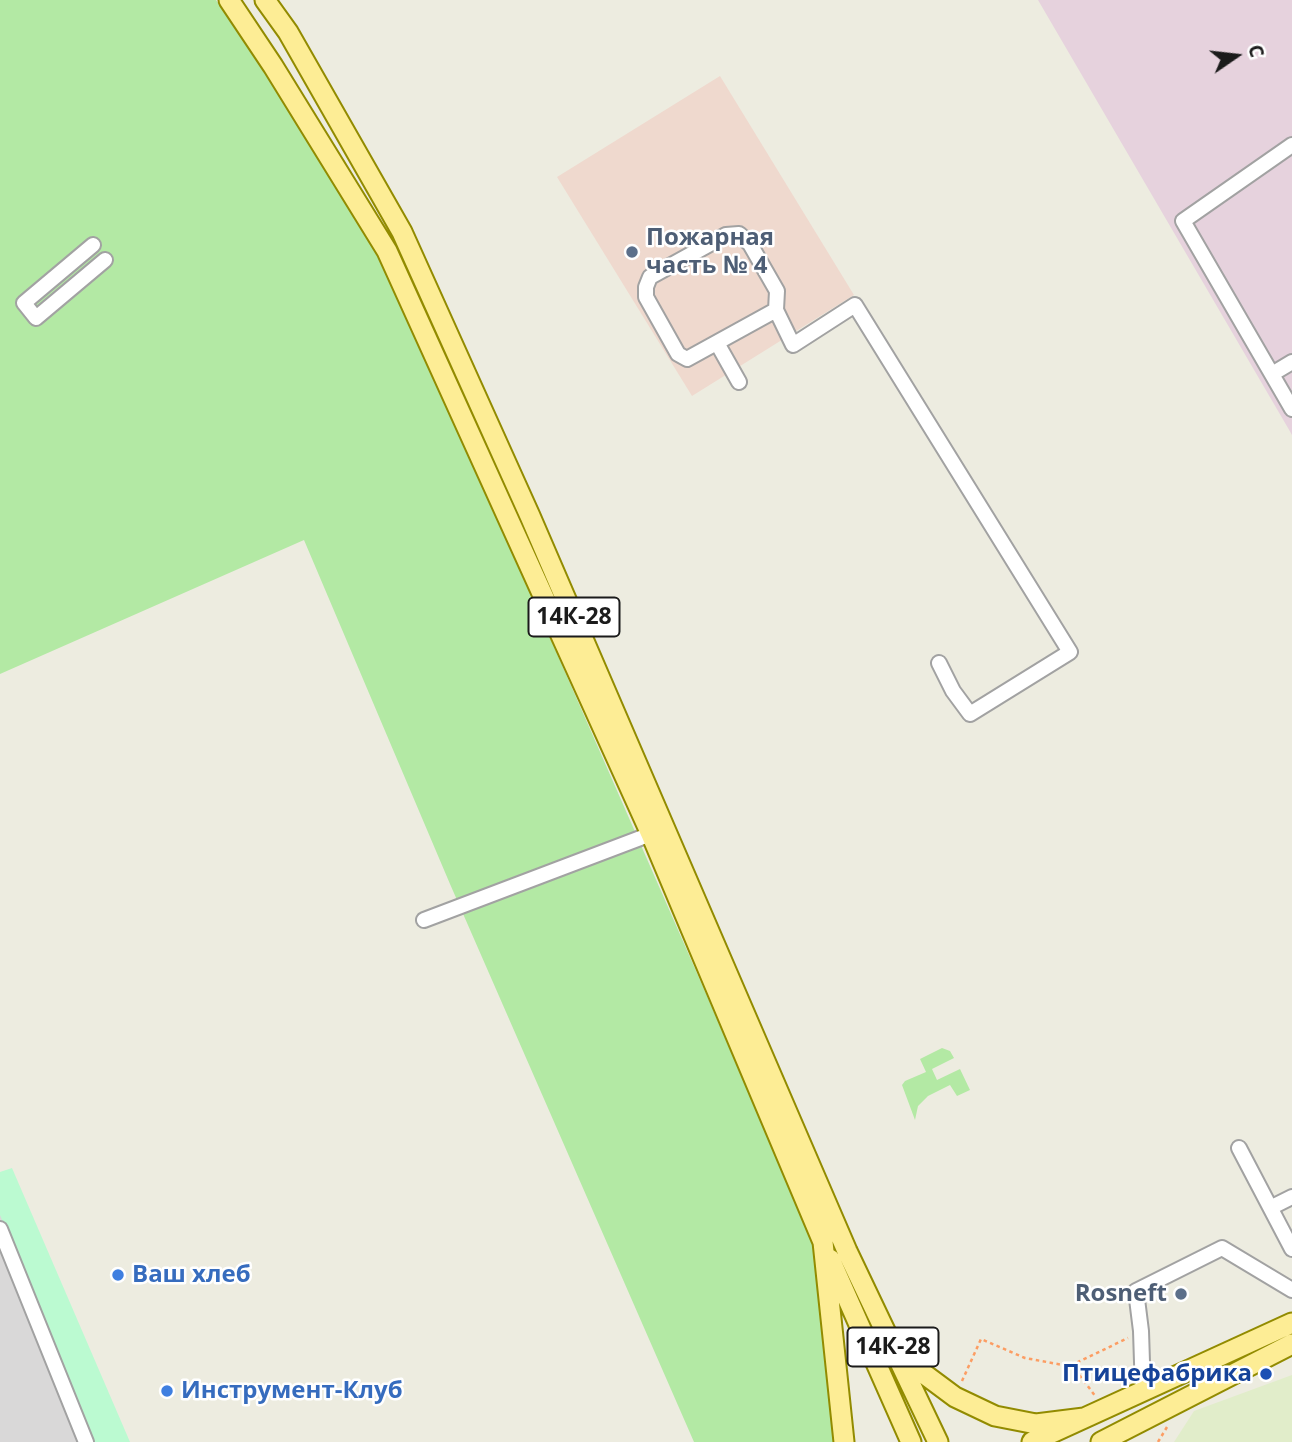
<!DOCTYPE html>
<html>
<head>
<meta charset="utf-8">
<style>
	body { margin:0 }
	#map { position:relative; width:1292px; height:1442px; overflow:hidden; background:#edece0; font-family:"Open Sans",sans-serif }
	canvas { display:block }
	.north { position:absolute; left:1201px; top:21px; width:70px; height:70px; -webkit-text-stroke:5px #fff; paint-order:stroke; rotate:76deg; font-size:19px; font-weight:700; line-height:28px; text-align:center; color:#1b1b1b }
	.north::after { content:''; display:block; margin:auto; width:24px; height:32px; background:#1b1b1b; clip-path:polygon(50% 0,100% 100%,50% 72%,0 100%) }
</style>
</head>
<body>
<div id="map">
<canvas width="1292" height="1442"></canvas>
<div class="north">С</div>
</div>
<script>
const c = document.querySelector('canvas').getContext('2d');
c.lineJoin = 'round';
function fill(path, color) { c.fillStyle = color; c.fill(path, 'evenodd'); }
const shape = rows => new Path2D(rows.map(r => 'M' + r).join(''));
function strokePath(path, color, width, dash) { c.strokeStyle = color; c.lineWidth = width; c.lineCap = dash ? 'butt' : 'round'; c.setLineDash(dash || []); c.stroke(path); }
function drawText(font, color, halo, rows, align = 'center') {
  c.font = font + ' "Open Sans",sans-serif'; c.lineWidth = 5; c.setLineDash([]); c.textBaseline = 'middle'; c.strokeStyle = halo; c.fillStyle = color; for (const [text, x, y, turn = 0] of rows) {
    c.save(); c.translate(x, y); c.rotate((+turn || 0) * Math.PI / 180); c.textAlign = isNaN(turn) ? turn : align; if (halo) c.strokeText(text, 0, 0); c.fillText(text, 0, 0); c.restore();
  }
}
fill(shape([
	[0,1207,93,1442,0,1442]
]), '#d9d8d8');
fill(shape([
	[720,76,854,295,692,396,557,177]
]), '#efd9ce');
fill(shape([
	[1038,0,1292,0,1292,435,1288,428]
]), '#e6d2dd');
fill(shape([
	[1292,1375,1292,1442,1174,1442,1194,1411]
]), '#e1edca');
fill(shape([
	[0,0,216,0,267,72,388,268,707,996,817,1253,835,1442,694,1442,450,884,304,540,0,674],
	[942,1048,950,1051,954,1058,932,1069,937,1080,960,1069,970,1090,957,1096,950,1085,928,1096,918,1106,915,1120,902,1085,905,1081,926,1072,920,1059]
]), '#b3e9a4');
fill(shape([
	[12,1168,130,1442,92,1442,0,1215,0,1172]
]), '#bbfad1');
const minor = shape([
	[1292,145,1183,221,1292,409],
	[93,245,24,303,36,318,105,260],
	[776,310,687,359,678,354,646,297,646,287,650,277,726,235,739,234,750,244,777,291,776,310,793,345,855,305,1070,652,970,714,953,691,939,663],
	[717,343,739,382],
	[1272,374,1292,362],
	[424,920,651,834],
	[1239,1148,1292,1249],
	[1272,1207,1292,1197],
	[0,1229,86,1442],
	[1143,1393,1141,1331,1136,1291,1222,1248,1292,1290]
]);
const major = shape([
	[229,0,273,66,387,251,651,834,823,1242,844,1442],
	[265,0,288,32,402,232,530,516,847,1251,938,1442],
	[830,1259,911,1442],
	[905,1349,916,1368,955,1397,995,1416,1036,1424,1084,1418],
	[1032,1442,1292,1323],
	[1101,1442,1292,1344]
]);
strokePath(minor, '#a2a2a2', 18);
strokePath(major, '#928b00', 23);
strokePath(shape([
	[1071,1364,1096,1397],
	[962,1381,981,1339,1025,1358,1063,1365,1078,1362,1128,1338],
	[1158,1442,1167,1427]
]), '#fc9d63', 2.5, [3.5, 3.5]);
strokePath(minor, '#fff', 14);
strokePath(major, '#fded95', 19);
for (const [x, y, r, color] of [
	[632,252,7,"#5c6f8a"],
	[118,1275,7,"#3f7fe0"],
	[1181,1294,7,"#5c6f8a"],
	[1266,1374,7,"#1a4fb4"],
	[167,1391,7,"#3f7fe0"]
]) { const dot = new Path2D(); dot.arc(x, y, r, 0, 2 * Math.PI); c.fillStyle = color; c.fill(dot); strokePath(dot, '#fff', 2.5); }
for (const [x, y, w] of [
	[574,617,91],
	[893,1347,91]
]) { const box = new Path2D(); box.roundRect(x - w / 2, y - 19.5, w, 39, 5); c.fillStyle = '#fff'; c.fill(box); strokePath(box, '#1b1b1b', 2); }
drawText('bold 23px', '#1b1b1b', null, [
	["14К-28",574,617],
	["14К-28",893,1347]
]);
drawText('bold 24px', '#4e5e75', '#fff', [
	["Пожарная",646,238],
	["часть № 4",646,266],
	["Rosneft",1167,1294,"right"]
], 'left');
drawText('bold 24px', '#366cbe', '#fff', [
	["Ваш хлеб",132,1275],
	["Инструмент-Клуб",181,1391]
], 'left');
drawText('bold 24px', '#164399', '#fff', [
	["Птицефабрика",1252,1374]
], 'right');
</script>
</body>
</html>
